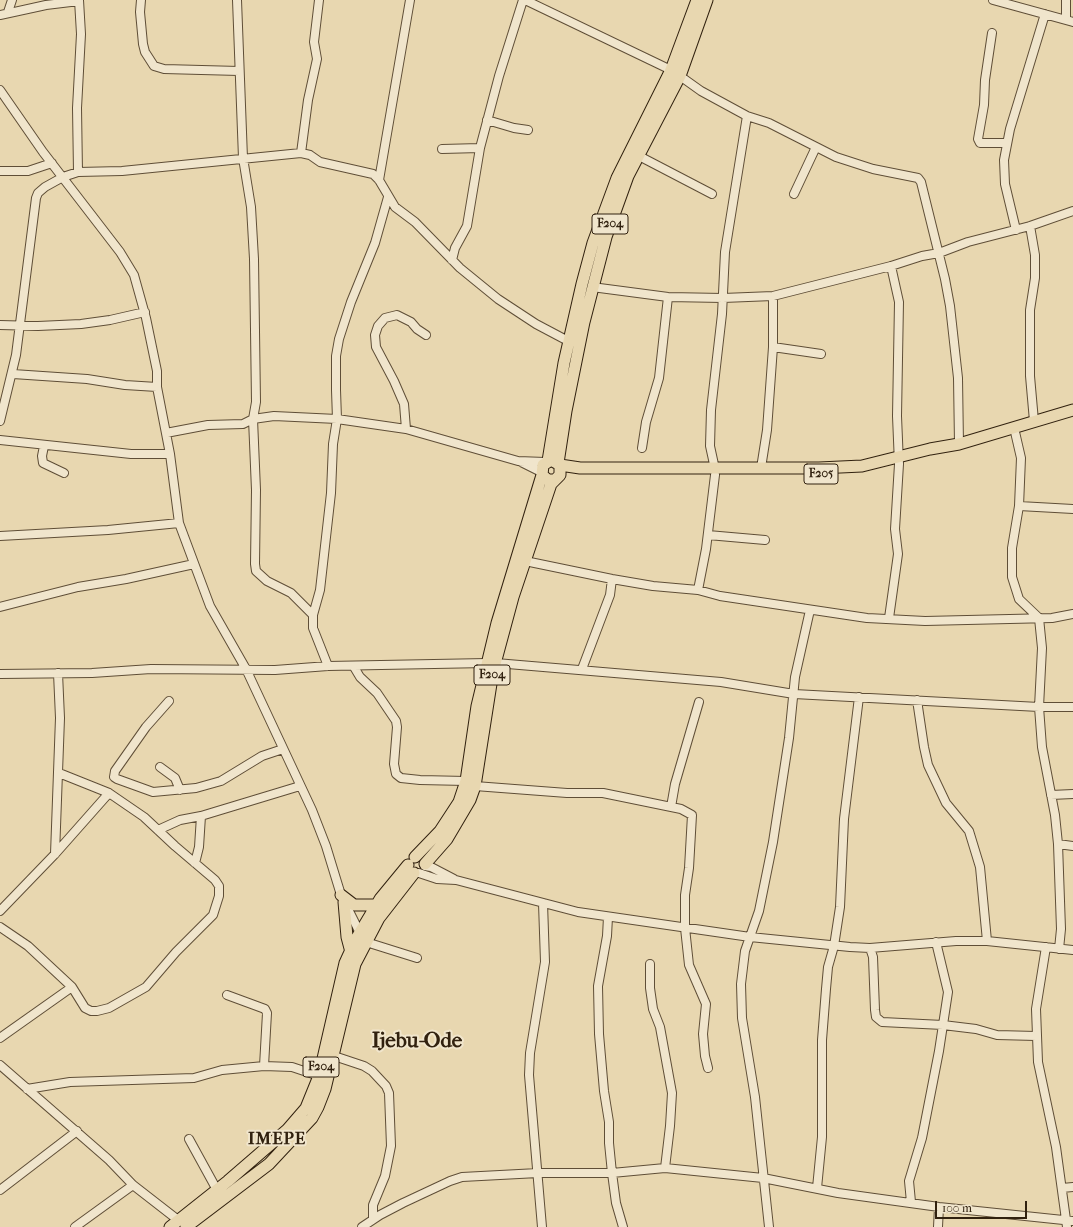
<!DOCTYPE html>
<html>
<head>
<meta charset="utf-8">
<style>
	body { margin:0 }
	#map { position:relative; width:1073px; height:1227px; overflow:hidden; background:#e8d7b0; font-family:"IM FELL French Canon",serif }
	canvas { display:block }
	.scale { position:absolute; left:935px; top:1201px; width:92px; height:18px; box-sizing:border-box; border:2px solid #31210f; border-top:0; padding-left:5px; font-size:12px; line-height:14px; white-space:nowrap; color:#31210f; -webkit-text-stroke:3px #f0e5cc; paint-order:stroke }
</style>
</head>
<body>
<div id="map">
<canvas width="1073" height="1227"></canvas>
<div class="scale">100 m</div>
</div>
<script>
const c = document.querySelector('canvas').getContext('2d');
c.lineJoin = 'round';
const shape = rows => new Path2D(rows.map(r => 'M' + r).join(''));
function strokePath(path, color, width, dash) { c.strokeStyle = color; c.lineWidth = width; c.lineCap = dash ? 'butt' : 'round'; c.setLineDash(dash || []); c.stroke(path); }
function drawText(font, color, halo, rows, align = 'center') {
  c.font = font + ' "IM FELL French Canon",serif'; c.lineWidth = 4; c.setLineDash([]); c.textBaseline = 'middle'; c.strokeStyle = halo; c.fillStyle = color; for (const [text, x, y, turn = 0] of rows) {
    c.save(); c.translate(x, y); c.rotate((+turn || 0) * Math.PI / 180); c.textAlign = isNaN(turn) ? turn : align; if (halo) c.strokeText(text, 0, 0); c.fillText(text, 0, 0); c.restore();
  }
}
const minor = shape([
	[141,0,140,12,143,44,145,52,154,66,164,69,239,71],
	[237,0,243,158,251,207,254,259,256,402,253,419,256,490,255,564,256,571,267,581,291,593,313,615,313,628,328,666],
	[525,0,671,70],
	[993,0,1073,22],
	[8,12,12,0],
	[0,15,46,5,79,1],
	[1066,19,1066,0],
	[992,33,985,80,984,105,978,139,980,143,1007,143],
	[680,76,701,91,747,116,769,123,836,157,873,169,918,178,921,182,945,279,950,306,958,378,959,444],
	[0,90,43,152,120,252,134,275,146,318,157,371,157,387,170,454,179,523,210,606,246,669,312,810,326,846,341,895,360,933],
	[487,120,514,128,528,130],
	[442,149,480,148],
	[301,153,308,100,317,59,314,42,319,0],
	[639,156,712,194],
	[0,171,28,171,52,163],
	[78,172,77,108,81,34,79,0],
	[379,180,410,0],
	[794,194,816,147],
	[1030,226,1035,255,1035,278,1030,310,1030,376,1034,421],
	[1016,230,1005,184,1004,160,1010,129,1045,14],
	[452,260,455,248,467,226,480,148,499,76,523,0],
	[592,287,668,297,723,298,773,296,891,266,922,256,939,253,968,242,1030,226,1073,211],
	[0,325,38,326,81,324,110,320,145,312],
	[773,347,821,354],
	[13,374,87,379,125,385,157,387],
	[0,421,16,355,36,198,38,193,45,187,63,177,78,172,122,171,301,153,310,155,320,162,373,174,379,180,395,207,415,222,460,268,498,299,536,324,570,342],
	[406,429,404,404,394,381,376,347,375,335,378,326,385,318,397,315,411,322,417,329,426,335],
	[1015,432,1021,458,1019,506,1012,548,1012,577,1019,599,1039,618,1042,648,1039,707,1042,747,1055,815,1058,844,1061,929,1059,949],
	[166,433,208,425,243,424,253,419,274,416,337,419,406,429,518,461,545,462],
	[0,440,131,454,170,454],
	[44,446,42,456,43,463,64,473],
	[642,448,646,422,659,378,668,297],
	[521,462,541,472],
	[761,468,767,430,773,347,773,296],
	[715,469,710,446,711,410,722,314,725,252,747,116],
	[1019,506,1073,509],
	[708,535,765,540],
	[0,536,108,530,179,523],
	[525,561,612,579,653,586,698,590,720,596,867,618,925,621,1052,618,1073,614],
	[698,590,706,549,715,475],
	[0,607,78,587,126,579,194,564],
	[313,615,320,590,331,493,333,444,337,419,336,390,336,356,339,339,351,302,375,243,388,197],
	[889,618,898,554,895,529,899,464,897,416,899,302,891,266],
	[496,663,721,682,794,694,1039,707,1073,707],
	[354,667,360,677,377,693,396,721,397,727,394,764,396,774,401,778,420,780,466,781],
	[582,669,610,595,612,579],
	[0,674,92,673,151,669,275,670,328,666,487,663],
	[917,700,924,747,928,765,946,803,969,831,980,867,987,941],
	[169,701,146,727,115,771,114,777,117,779,153,792,196,788,221,781,262,756,283,749],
	[160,767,175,778,180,790],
	[475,786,567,793,603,793,681,809,692,815,689,868,685,895,685,928,689,965,706,1004,703,1034,705,1056,708,1068],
	[1051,795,1073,794],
	[671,807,675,784,699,702],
	[158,830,180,820,201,816,300,786],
	[1058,844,1073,846],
	[55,854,60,718,58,673],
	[195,863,199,847,201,816],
	[425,866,431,867,454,879],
	[419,873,437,879,456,880,578,912,750,937,850,947,870,948,956,941,987,941,1073,950],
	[0,911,55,854,109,793],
	[608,917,607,936,598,986,599,1034,604,1091,609,1122,609,1143,612,1173,616,1203,623,1227],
	[0,927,28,946,72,987,85,1008,91,1011,97,1011,109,1008,146,987,176,952,213,915,219,896,219,886,215,880,175,846,144,817,109,793,59,773],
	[366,942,417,958],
	[1046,947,1036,1009,1038,1062,1056,1147,1067,1227],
	[870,948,873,957,875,1010,876,1017,882,1022,943,1025,976,1029,997,1035,1036,1036],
	[650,964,650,988,653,1009,660,1027,672,1093,670,1126,665,1168],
	[227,995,265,1009,267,1013,264,1066],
	[0,1038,72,987],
	[334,1056,364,1066,372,1071,386,1086,389,1093,391,1146,385,1176,373,1205,373,1219],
	[0,1065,109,1160,133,1185,178,1220],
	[27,1089,70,1082,194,1078,222,1070,264,1066,292,1067,319,1076],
	[189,1139,217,1190],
	[817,1188,822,1137,822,1040,826,989,828,967,834,946,840,907,844,819,859,697],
	[1062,1188,1073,1187],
	[0,1190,77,1131],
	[911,1202,909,1181,922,1138,939,1051,948,992,936,942],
	[75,1227,133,1185],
	[362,1227,380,1215,403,1203,450,1181,462,1177,538,1173,612,1173,665,1168,763,1178,838,1193,939,1207,1073,1221],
	[542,1227,529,1075,530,1053,545,962,543,903],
	[769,1227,755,1097,742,1018,741,984,745,951,759,911,773,842,789,738,795,677,810,610],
	[938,1227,939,1207]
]);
const major = shape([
	[548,461,564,363,582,284,593,243,617,178,671,70,697,0],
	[558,463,566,411,584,322,606,237,628,176,680,76,707,0],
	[560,465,560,475,555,480,548,480,542,475,543,465,551,460,560,465,580,468,819,468,862,466,930,449,959,444,1073,410],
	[415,857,440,831,459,802,466,781,477,706,497,623,542,475],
	[425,864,447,839,470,800,475,786,493,671,513,597,551,484,555,480],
	[341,895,354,905,377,905],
	[344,902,347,937,351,952],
	[170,1227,228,1181,287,1130,306,1108,319,1076,345,963,356,939,380,899,408,865],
	[186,1227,269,1164,312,1118,318,1107,325,1089,355,964,379,918,414,873]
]);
strokePath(minor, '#5f4e37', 10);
strokePath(major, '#31210f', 13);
strokePath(minor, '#f0e5cc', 8);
strokePath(major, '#e8d7b0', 11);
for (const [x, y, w] of [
	[610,224,36],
	[821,474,34],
	[492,675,36],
	[321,1067,36]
]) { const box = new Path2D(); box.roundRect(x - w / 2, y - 10, w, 20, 3); c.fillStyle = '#f0e5cc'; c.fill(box); strokePath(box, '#31210f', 1); }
drawText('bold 12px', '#31210f', null, [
	["F204",610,224],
	["F205",821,474],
	["F204",492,675],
	["F204",321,1067]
]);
c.letterSpacing = '1px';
drawText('bold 17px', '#31210f', '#f0e5cc', [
	["IMEPE",277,1140]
]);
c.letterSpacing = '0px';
drawText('bold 21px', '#31210f', '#f0e5cc', [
	["Ijebu-Ode",417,1042]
]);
</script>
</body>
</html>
